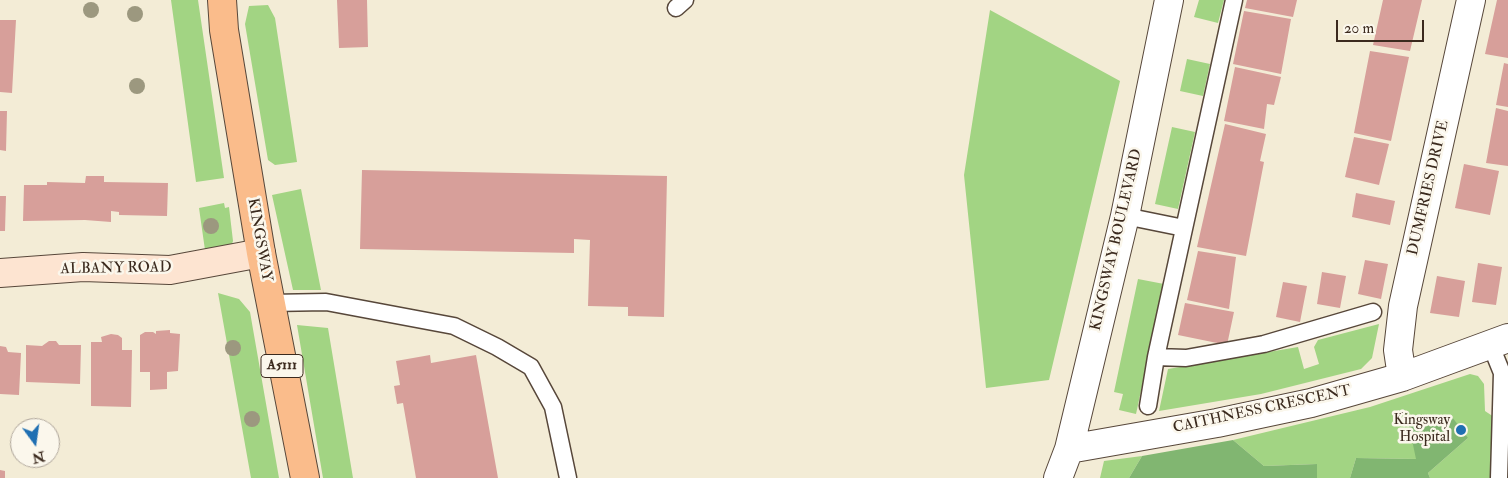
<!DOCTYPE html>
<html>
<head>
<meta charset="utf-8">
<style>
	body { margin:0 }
	#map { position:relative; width:1508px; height:478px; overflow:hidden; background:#f3ecd6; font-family:"IM FELL Double Pica",serif }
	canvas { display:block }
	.north { position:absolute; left:10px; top:418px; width:50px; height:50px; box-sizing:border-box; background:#fbf7ec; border:1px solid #aea59a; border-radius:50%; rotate:166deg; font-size:14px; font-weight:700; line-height:20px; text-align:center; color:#3b2a1e }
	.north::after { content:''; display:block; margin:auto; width:18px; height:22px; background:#1f6fb2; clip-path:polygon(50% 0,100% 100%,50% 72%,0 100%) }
	.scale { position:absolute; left:1336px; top:20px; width:88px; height:22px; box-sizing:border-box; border:2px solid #3b2a1e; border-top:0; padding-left:6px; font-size:15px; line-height:18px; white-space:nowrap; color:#3b2a1e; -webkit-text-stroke:4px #fbf7ec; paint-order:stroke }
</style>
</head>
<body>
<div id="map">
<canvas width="1508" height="478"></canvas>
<div class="north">N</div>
<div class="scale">20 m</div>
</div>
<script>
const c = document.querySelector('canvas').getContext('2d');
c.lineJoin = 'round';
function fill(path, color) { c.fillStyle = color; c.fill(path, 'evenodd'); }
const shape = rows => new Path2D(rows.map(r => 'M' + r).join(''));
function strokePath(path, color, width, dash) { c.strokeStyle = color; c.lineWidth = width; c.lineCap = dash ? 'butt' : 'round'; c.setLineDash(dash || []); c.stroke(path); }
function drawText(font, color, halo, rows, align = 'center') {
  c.font = font + ' "IM FELL Double Pica",serif'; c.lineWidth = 5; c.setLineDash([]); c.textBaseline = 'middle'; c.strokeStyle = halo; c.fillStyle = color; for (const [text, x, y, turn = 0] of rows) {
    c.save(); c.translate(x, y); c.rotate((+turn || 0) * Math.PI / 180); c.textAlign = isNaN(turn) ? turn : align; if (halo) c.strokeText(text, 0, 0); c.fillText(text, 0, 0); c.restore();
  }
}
fill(shape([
	[171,0,198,0,224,178,196,182],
	[1199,0,1224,0,1218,23,1194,17],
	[268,5,275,18,297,162,275,165,268,160,245,24,249,6],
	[990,10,1120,81,1049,380,986,388,964,175],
	[1187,59,1210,64,1203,96,1180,91],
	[1172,127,1195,132,1178,209,1155,204],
	[301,189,321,290,293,290,272,195],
	[224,203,225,208,229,207,233,241,231,247,206,257,199,208],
	[1138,279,1164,284,1136,414,1119,410,1123,394,1114,392],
	[218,293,239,299,250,312,279,478,251,478],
	[1379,324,1372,358,1361,369,1261,394,1159,411,1168,369,1298,347,1304,369,1319,364,1314,347,1318,340],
	[297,325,328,328,353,478,323,478],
	[1470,374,1478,376,1484,384,1485,411,1494,417,1495,478,1430,478,1428,473,1468,438,1417,459,1356,458,1350,478,1317,478,1317,464,1264,466,1233,440,1370,407],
	[1142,456,1129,478,1100,478,1104,461]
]), '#a2d483');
fill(shape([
	[1407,416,1452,417,1468,438,1428,473,1430,478,1350,478,1356,458,1416,459],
	[1233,440,1264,466,1317,464,1317,478,1129,478,1142,456]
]), '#81b671');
fill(shape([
	[337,0,367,0,368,47,339,48],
	[1247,0,1297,0,1293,17,1245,8],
	[1383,0,1422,0,1410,51,1373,45],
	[1497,0,1508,0,1508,58,1485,54],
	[1244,11,1291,19,1281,74,1233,64],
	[0,20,16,20,12,93,0,92],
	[1370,51,1409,57,1391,141,1354,133],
	[1504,63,1508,64,1508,107,1496,105],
	[1235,67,1281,77,1274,105,1267,104,1264,129,1224,121],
	[1496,108,1508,111,1508,166,1486,163],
	[0,111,7,111,6,151,0,150],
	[1225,124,1266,134,1260,161,1264,162,1246,256,1197,247],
	[1354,137,1389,144,1379,185,1345,177],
	[1464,164,1499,171,1490,215,1455,208],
	[362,170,667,176,664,317,628,316,628,307,588,306,590,240,574,239,574,253,360,249],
	[86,176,104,176,104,182,168,183,167,216,119,215,119,212,111,211,111,222,85,220,23,221,24,185,47,185,47,182,85,183],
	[1356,193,1395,201,1390,225,1352,217],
	[0,196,6,196,5,231,0,231],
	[1198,251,1236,257,1229,309,1187,300],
	[1365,260,1388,264,1381,299,1358,294],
	[1478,263,1502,267,1496,305,1472,302],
	[1322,272,1346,276,1340,308,1317,304],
	[1437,276,1465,281,1459,317,1430,313],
	[1283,282,1307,286,1300,322,1276,317],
	[1185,303,1234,312,1227,345,1178,335],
	[170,330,170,333,180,334,178,371,167,372,167,389,150,390,150,372,140,372,140,335,145,332,153,332,156,334,156,331],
	[111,334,118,335,122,338,122,350,132,350,131,407,91,406,91,342,102,342,101,337],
	[49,341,56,341,59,345,81,345,80,384,26,382,26,345,42,346],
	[0,346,6,347,8,352,21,353,19,395,0,394],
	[430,355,431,363,476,355,498,478,416,478,403,403,397,404,394,386,400,385,396,361],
	[0,470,5,471,5,478,0,478]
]), '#d79f9a');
const lane = shape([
	[676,8,685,0],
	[1125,216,1184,228],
	[270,303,326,302,454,326,497,347,531,367,553,407,568,478],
	[1491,346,1502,373,1499,478],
	[1156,357,1186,358,1264,344,1373,312],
	[1148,406,1156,357,1234,0]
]);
const street = shape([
	[1402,377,1398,350,1403,306,1471,0],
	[1069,449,1217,423,1311,403,1402,377,1508,338],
	[1058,478,1069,449,1125,216,1169,0]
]);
const secondary = shape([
	[0,273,83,267,170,270,261,253]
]);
const highway = shape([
	[222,0,224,30,261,253,305,478]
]);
strokePath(lane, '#57473a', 19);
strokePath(street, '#57473a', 30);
strokePath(secondary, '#57473a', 30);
strokePath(highway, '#57473a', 30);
strokePath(lane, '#fff', 16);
strokePath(street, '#fff', 28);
strokePath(secondary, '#fde4d1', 28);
strokePath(highway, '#fabc8b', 28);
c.fillStyle = '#9c987f';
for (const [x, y] of [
	[91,10],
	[135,14],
	[137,86],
	[211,226],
	[233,348],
	[252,419]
]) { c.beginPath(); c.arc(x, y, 8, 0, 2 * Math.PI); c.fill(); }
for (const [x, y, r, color] of [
	[1461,430,6,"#1f6fb2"]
]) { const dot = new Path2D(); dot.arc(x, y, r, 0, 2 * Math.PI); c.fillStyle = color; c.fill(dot); strokePath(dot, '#fbf7ec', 2); }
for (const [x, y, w] of [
	[282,366,42]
]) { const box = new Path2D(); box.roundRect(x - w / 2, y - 11.5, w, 23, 4); c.fillStyle = '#fbf7ec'; c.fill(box); strokePath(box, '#3b2a1e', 1); }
drawText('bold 14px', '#3b2a1e', null, [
	["A5111",282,366]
]);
drawText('15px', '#3b2a1e', '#fbf7ec', [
	["DUMFRIES DRIVE",1429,188,-77],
	["KINGSWAY",259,240,80],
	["KINGSWAY BOULEVARD",1117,240,-77],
	["ALBANY ROAD",116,269,-1],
	["CAITHNESS CRESCENT",1262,410,-12]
]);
drawText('15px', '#3b2a1e', '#fbf7ec', [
	["Kingsway",1450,421],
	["Hospital",1450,438]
], 'right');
</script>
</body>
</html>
